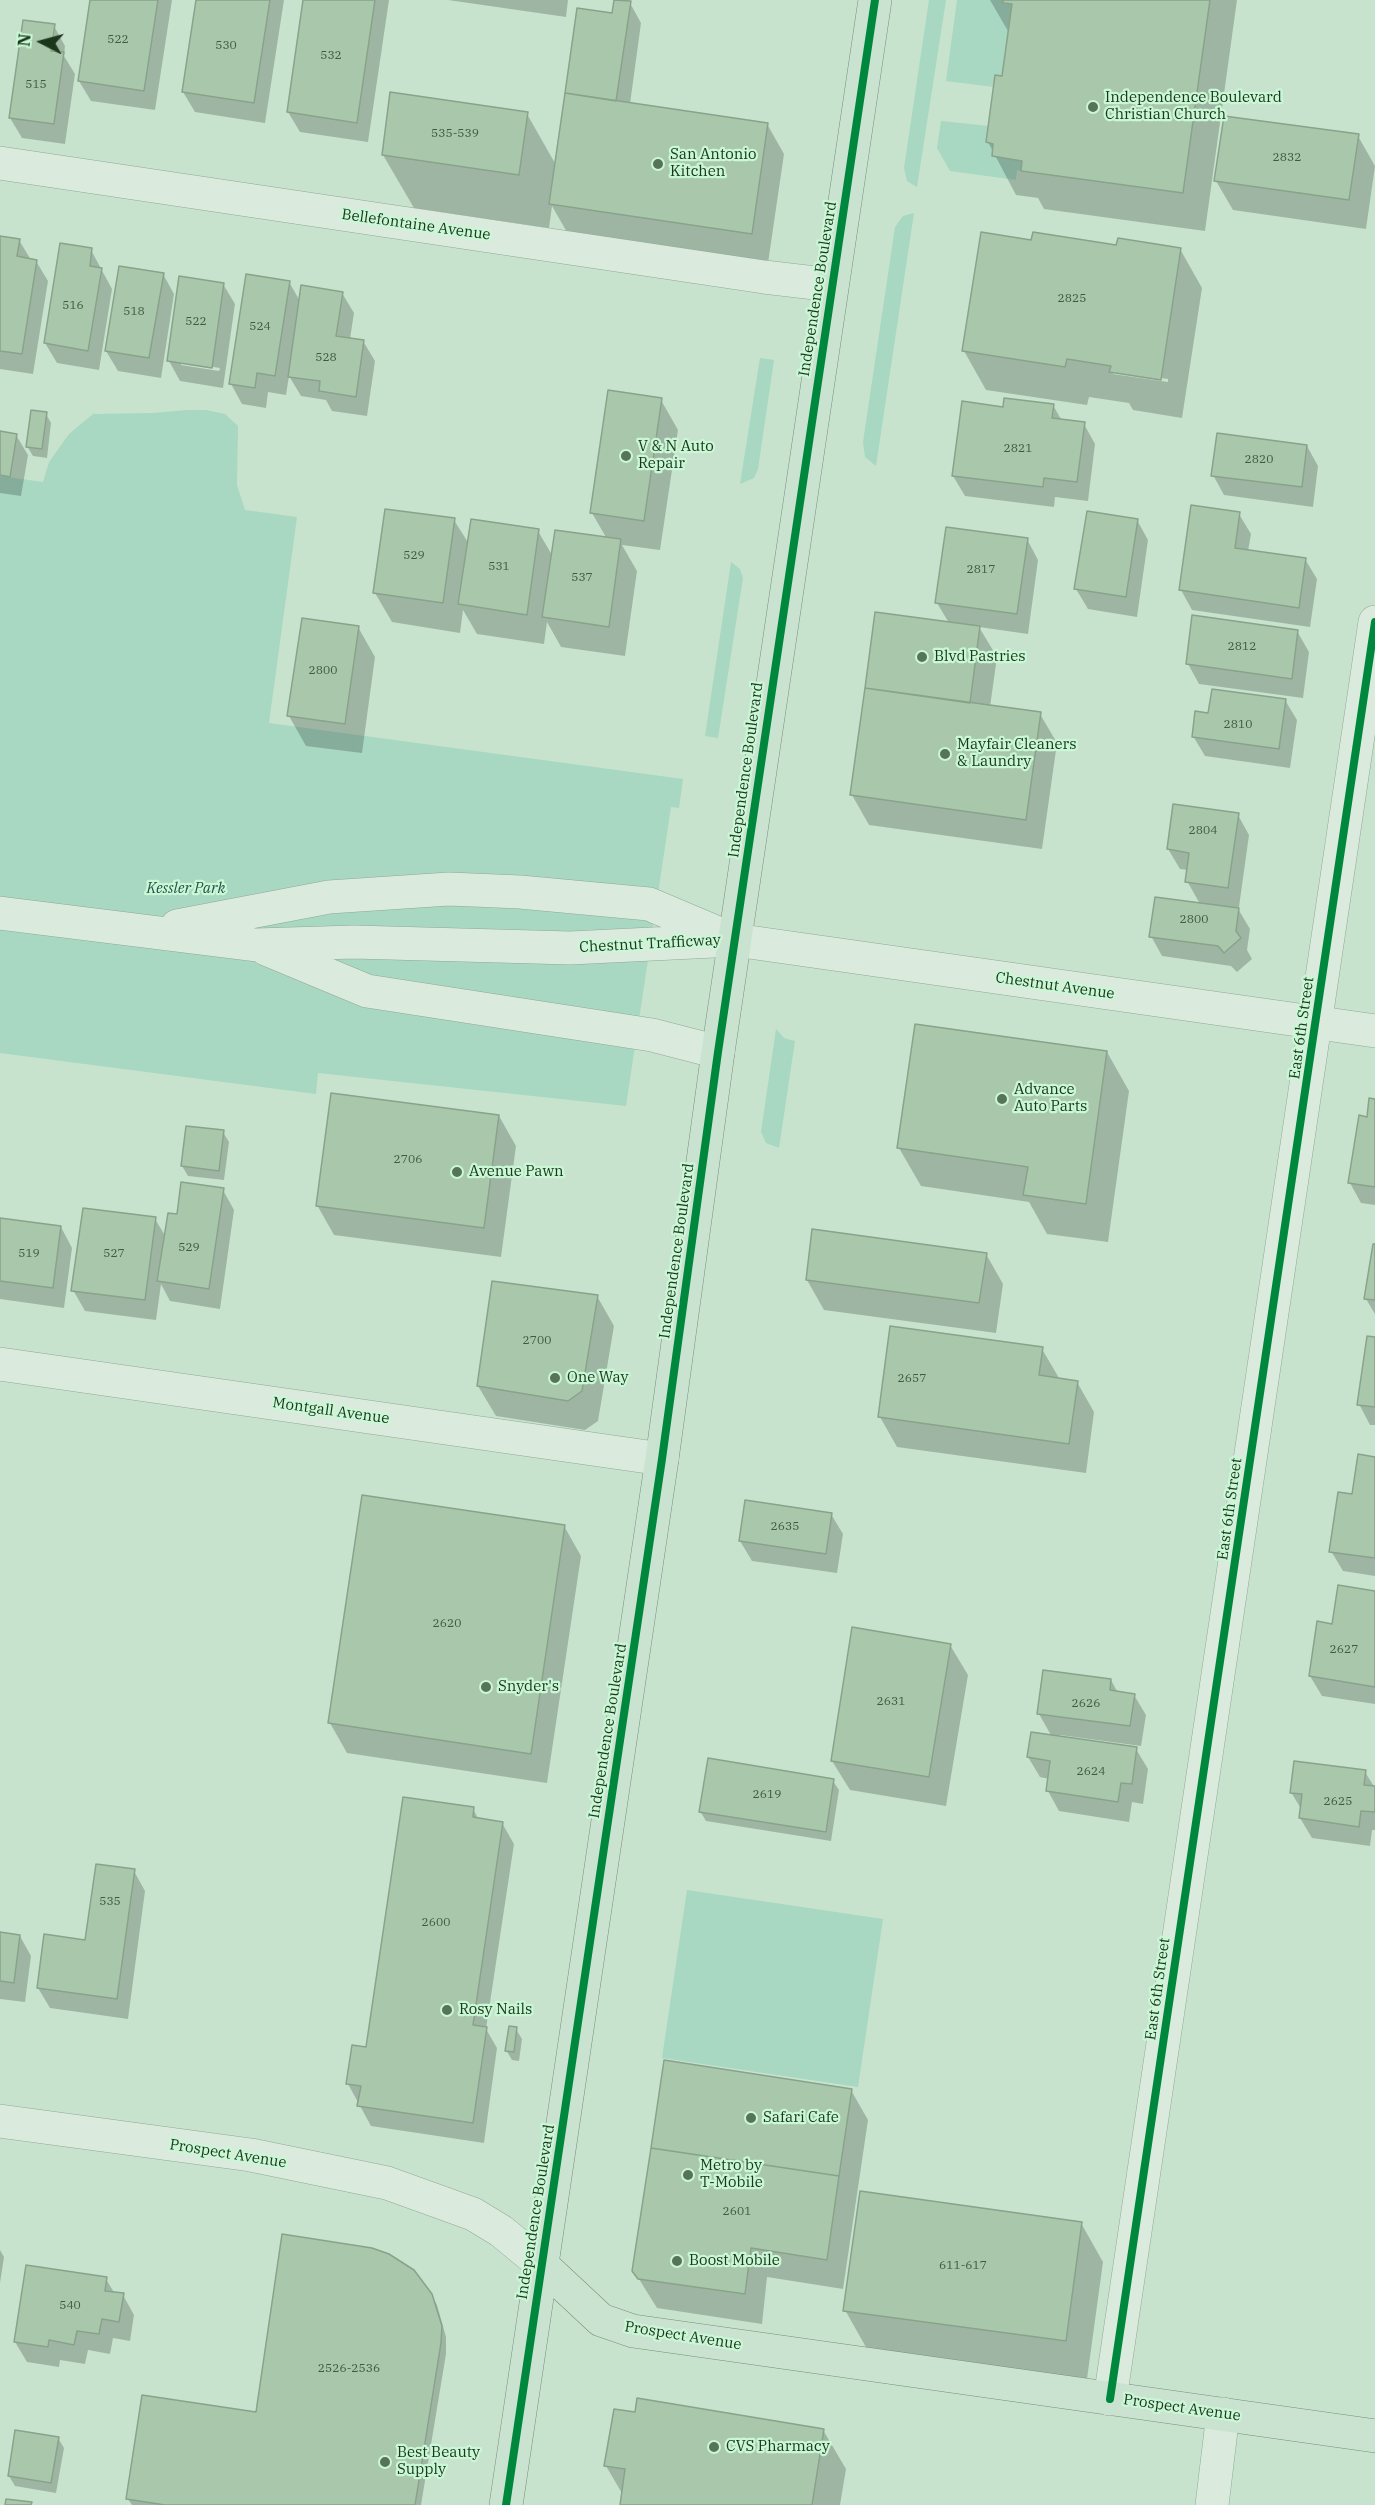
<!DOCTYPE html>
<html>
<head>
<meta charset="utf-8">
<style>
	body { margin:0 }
	#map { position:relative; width:1375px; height:2505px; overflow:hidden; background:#c7e3ce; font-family:"IBM Plex Serif",serif }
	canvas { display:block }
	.north { position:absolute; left:12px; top:12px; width:60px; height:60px; -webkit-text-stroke:4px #caf7d6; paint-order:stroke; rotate:276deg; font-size:16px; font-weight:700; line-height:24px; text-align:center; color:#1a361b }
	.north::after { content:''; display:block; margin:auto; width:21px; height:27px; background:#1a361b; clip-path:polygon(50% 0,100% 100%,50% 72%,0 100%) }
</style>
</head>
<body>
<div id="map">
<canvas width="1375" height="2505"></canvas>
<div class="north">N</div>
</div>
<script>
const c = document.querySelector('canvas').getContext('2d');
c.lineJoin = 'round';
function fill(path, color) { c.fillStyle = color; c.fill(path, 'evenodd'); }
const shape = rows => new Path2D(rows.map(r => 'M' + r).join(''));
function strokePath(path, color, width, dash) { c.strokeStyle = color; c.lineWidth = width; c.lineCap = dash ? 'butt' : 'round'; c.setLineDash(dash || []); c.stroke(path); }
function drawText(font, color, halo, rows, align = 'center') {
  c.font = font + ' "IBM Plex Serif",serif'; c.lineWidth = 4.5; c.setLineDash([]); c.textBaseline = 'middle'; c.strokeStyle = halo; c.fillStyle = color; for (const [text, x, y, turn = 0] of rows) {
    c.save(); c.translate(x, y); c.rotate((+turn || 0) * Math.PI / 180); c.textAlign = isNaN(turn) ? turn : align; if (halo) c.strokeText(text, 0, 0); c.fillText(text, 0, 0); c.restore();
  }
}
fill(shape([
	[929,0,946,0,917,187,907,181,904,168],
	[957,0,1003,0,1003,3,1012,4,1002,76,995,75,994,87,946,81],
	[941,121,989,126,993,144,992,156,1022,161,1021,171,1017,170,1016,180,950,171,937,148],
	[914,213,876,466,865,457,863,442,895,227,903,216],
	[760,358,774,360,758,469,754,478,740,484],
	[187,410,206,410,225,414,238,426,237,485,245,510,297,517,269,723,683,779,679,808,671,807,626,1106,318,1073,316,1094,0,1053,0,476,43,482,49,462,69,434,93,414,152,413],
	[731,562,740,569,743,578,718,738,705,736],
	[776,1029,784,1038,795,1041,779,1148,766,1143,761,1132],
	[687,1890,883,1919,858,2087,662,2058]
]), '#a8d7c2');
fill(shape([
	[92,0,172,0,155,110,91,101,79,81],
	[198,0,284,0,265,123,195,112,183,92],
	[305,0,389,0,368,142,300,132,288,112],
	[448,0,568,0,566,17],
	[990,0,1237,0,1205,231,1044,209,1038,198,1016,195,988,142,1003,78,1008,31],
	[630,3,641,23,630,104,767,124,784,154,768,263,568,234,552,206,549,228,414,208,383,155,392,94,527,114,556,165],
	[54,26,65,46,64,56,75,74,65,144,22,138,10,118],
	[1358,136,1375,166,1366,229,1233,210,1216,181],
	[0,237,19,240,31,260,36,261,48,281,33,374,0,369],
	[1032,242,1180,249,1202,288,1182,418,1133,410,1129,403,1089,397,1087,405,986,390,964,351],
	[1113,371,1168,379,1168,382,1113,374],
	[91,250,112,289,99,370,57,363,45,343],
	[163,274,174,294,161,378,118,371,106,351],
	[289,282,300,301,342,293,354,313,350,339,363,341,375,361,367,416,332,411,326,400,301,396,289,376,286,395,268,392,266,408,242,404,231,384],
	[223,284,235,304,223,388,180,381,169,361],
	[181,362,220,368,219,371,181,365],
	[661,400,678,430,660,550,622,545,637,571,625,656,561,647,547,622,544,644,477,634,463,610,460,633,392,622,375,593,454,520,469,544,538,531,552,555,607,539,592,513],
	[1053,405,1062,421,1084,424,1095,444,1088,501,1055,497,1054,507,965,496,953,476,1004,408],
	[46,414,51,423,47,458,33,456,27,446],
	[0,433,16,435,28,455,21,496,0,493],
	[1307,446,1318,466,1313,507,1224,495,1213,475],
	[1239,514,1251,534,1248,551,1305,559,1317,579,1310,627,1192,610,1181,590],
	[1137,520,1148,540,1137,617,1088,609,1076,589],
	[1027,539,1038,560,1028,634,979,627,997,657,990,707,1040,714,1057,743,1042,849,869,825,852,795,949,623,937,603],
	[358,627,375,657,362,753,306,746,289,716],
	[1297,631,1309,652,1303,698,1199,684,1188,664],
	[1285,700,1297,720,1290,768,1205,756,1193,736,1210,715],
	[1238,815,1249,835,1239,907,1237,907,1250,929,1247,950,1252,959,1237,972,1231,966,1162,956,1151,936,1200,904,1187,881,1188,870,1180,869,1168,849],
	[1107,1052,1129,1091,1108,1242,1047,1234,1029,1202,921,1186,899,1148],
	[1375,1100,1375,1205,1361,1203,1350,1183],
	[499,1116,516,1146,501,1257,334,1235,317,1205],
	[223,1132,229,1142,224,1180,188,1176,182,1166],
	[223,1190,234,1210,220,1309,170,1301,161,1284,156,1320,85,1311,73,1290,155,1219,166,1237,178,1216],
	[0,1219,61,1227,72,1248,64,1308,0,1299],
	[1375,1245,1375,1314,1366,1299],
	[986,1254,1003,1284,996,1333,824,1310,807,1280],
	[597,1296,614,1326,598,1421,585,1430,496,1416,478,1386],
	[1375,1339,1375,1425,1370,1425,1359,1404],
	[1042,1349,1059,1378,1077,1382,1094,1412,1086,1473,897,1447,880,1417],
	[1375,1458,1375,1576,1343,1571,1331,1551,1353,1496],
	[831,1514,843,1534,837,1573,752,1561,740,1541],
	[564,1526,581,1556,547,1783,347,1753,330,1723],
	[1375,1592,1375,1704,1322,1696,1310,1676,1333,1625],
	[950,1645,968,1675,946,1806,850,1790,832,1761],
	[1111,1680,1118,1693,1134,1695,1146,1715,1141,1746,1060,1735,1060,1738,1136,1749,1148,1769,1143,1804,1132,1802,1129,1822,1059,1811,1048,1791,1049,1779,1040,1777,1028,1757,1052,1737,1039,1714],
	[1365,1772,1375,1788,1375,1830,1372,1830,1370,1846,1312,1838,1300,1818,1301,1809,1291,1792],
	[833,1781,839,1790,831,1841,706,1821,700,1811],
	[473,1809,479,1820,502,1823,514,1844,486,2029,497,2048,484,2143,371,2126,348,2084,367,2049],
	[134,1871,145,1891,128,2019,50,2008,38,1988,87,1942],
	[0,1933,20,1936,31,1956,25,2002,0,1999],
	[516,2029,522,2039,519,2061,512,2060,506,2050],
	[851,2090,868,2120,843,2289,767,2277,762,2324,657,2308,634,2271],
	[1081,2223,1103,2262,1087,2379,867,2349,845,2310],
	[0,2250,4,2257,0,2283],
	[106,2279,115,2294,123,2295,134,2315,130,2341,113,2338,110,2354,88,2350,85,2364,60,2360,59,2367,27,2362,15,2342],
	[431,2294,437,2305,446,2337,446,2354,421,2505,132,2505,128,2499],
	[823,2430,846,2469,840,2505,621,2505,623,2495,606,2466],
	[58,2438,64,2448,56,2493,15,2486,9,2476]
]), '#0003');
const building = shape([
	[90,0,158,0,144,91,78,81,90,0],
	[196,0,270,0,254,103,182,92,196,0],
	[303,0,375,0,357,123,287,112,303,0],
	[614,0,631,1,616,101,565,93,577,8,612,13,614,0],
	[1003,0,1210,0,1183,193,1021,171,1022,161,992,156,993,144,986,142,995,75,1002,76,1012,4,1003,3,1003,0],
	[23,20,55,24,51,51,64,52,54,124,9,118,23,20],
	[390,92,528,112,519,175,382,155,390,92],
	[565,93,768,123,752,234,549,204,565,93],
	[1224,116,1359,134,1349,200,1214,181,1224,116],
	[981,232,1031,240,1033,232,1116,245,1118,238,1181,248,1161,380,1109,372,1111,366,1067,359,1065,367,962,351,981,232],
	[0,236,20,239,17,256,37,260,22,354,0,351,0,236],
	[60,243,92,248,90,266,102,268,88,351,44,343,60,243],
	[119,266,164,273,149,358,105,351,119,266],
	[246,274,290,281,275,376,257,373,255,388,229,384,246,274],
	[179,276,224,283,212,368,167,361,179,276],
	[301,285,343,292,336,336,364,340,356,397,319,391,320,381,288,377,301,285],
	[608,390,662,398,644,521,590,513,608,390],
	[1004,398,1054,404,1052,418,1085,422,1077,482,1044,478,1043,487,952,476,962,401,1003,407,1004,398],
	[31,410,47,412,42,449,26,447,31,410],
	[0,431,17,434,10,477,0,475,0,431],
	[1217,433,1307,445,1302,487,1211,476,1217,433],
	[1191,505,1240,512,1235,548,1306,558,1299,608,1179,590,1191,505],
	[385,509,455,518,443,603,373,593,385,509],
	[1087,511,1138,519,1126,597,1074,589,1087,511],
	[471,519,539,529,527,615,458,604,471,519],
	[946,527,1028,538,1017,614,935,603,946,527],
	[555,530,621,539,609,627,542,617,555,530],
	[875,612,980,626,970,703,865,688,875,612],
	[1192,615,1298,630,1292,679,1186,664,1192,615],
	[302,618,359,626,345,724,287,716,302,618],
	[865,688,1041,712,1026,820,850,795,865,688],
	[1212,689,1286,699,1279,749,1192,737,1195,711,1208,713,1212,689],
	[1173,804,1239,813,1228,888,1185,882,1189,853,1167,849,1173,804],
	[1155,897,1239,908,1236,931,1241,938,1224,953,1218,946,1149,937,1155,897],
	[915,1024,1107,1051,1086,1204,1023,1195,1028,1167,897,1148,915,1024],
	[331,1093,499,1115,484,1228,316,1206,331,1093],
	[1369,1098,1375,1099,1375,1187,1348,1183,1359,1115,1367,1117,1369,1098],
	[186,1126,224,1130,219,1171,181,1166,186,1126],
	[181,1182,224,1188,209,1289,157,1281,168,1213,177,1214,181,1182],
	[83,1208,156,1217,145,1300,71,1291,83,1208],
	[0,1218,61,1226,53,1288,0,1281,0,1218],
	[812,1229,987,1253,979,1303,806,1280,812,1229],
	[1373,1244,1375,1244,1375,1300,1364,1299,1373,1244],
	[492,1281,598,1295,582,1391,568,1401,477,1386,492,1281],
	[890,1326,1043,1347,1039,1375,1078,1381,1069,1444,878,1417,890,1326],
	[1367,1336,1375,1337,1375,1407,1357,1405,1367,1336],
	[1358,1454,1375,1457,1375,1558,1329,1552,1338,1492,1352,1494,1358,1454],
	[362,1495,565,1525,531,1754,328,1723,362,1495],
	[745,1500,832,1513,826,1554,739,1541,745,1500],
	[1338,1585,1375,1591,1375,1687,1309,1676,1317,1621,1332,1624,1338,1585],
	[852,1627,951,1644,929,1777,831,1761,852,1627],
	[1043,1670,1111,1679,1110,1690,1135,1694,1130,1726,1037,1714,1043,1670],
	[1031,1732,1137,1747,1132,1784,1121,1783,1118,1802,1046,1791,1050,1761,1027,1757,1031,1732],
	[708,1758,834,1779,826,1832,699,1812,708,1758],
	[1294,1761,1366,1770,1364,1785,1375,1786,1375,1812,1361,1811,1359,1827,1299,1818,1302,1794,1290,1793,1294,1761],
	[403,1797,474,1807,473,1817,503,1822,473,2025,487,2027,473,2123,357,2106,361,2086,346,2084,352,2045,366,2047,403,1797],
	[96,1864,135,1869,117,1999,37,1988,44,1934,85,1940,96,1864],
	[0,1932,20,1935,14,1983,0,1981,0,1932],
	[509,2026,517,2027,514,2052,505,2051,509,2026],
	[664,2060,852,2089,839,2176,651,2148,664,2060],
	[651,2148,839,2176,827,2260,751,2248,745,2294,638,2279,632,2271,651,2148],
	[860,2191,1082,2222,1066,2341,843,2311,860,2191],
	[282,2234,372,2248,389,2254,414,2270,432,2294,442,2326,441,2343,415,2505,165,2505,126,2499,142,2395,256,2412,282,2234],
	[26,2265,107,2277,105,2291,124,2293,119,2322,102,2319,99,2334,77,2331,74,2345,49,2340,48,2347,14,2342,26,2265],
	[637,2398,824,2429,812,2505,620,2505,625,2469,604,2466,614,2409,635,2412,637,2398],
	[15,2430,59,2437,51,2483,8,2476,15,2430],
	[6,2499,32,2502,31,2505,5,2505,6,2499]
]);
fill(building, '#a8c7ab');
strokePath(building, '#88a38a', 1.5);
const minor = shape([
	[0,163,764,277,832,285],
	[0,913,256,945,354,942,570,948,735,940,1375,1031],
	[177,926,329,897,449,889,520,892,649,904,727,937],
	[266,949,367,991,652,1035,718,1052],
	[0,1364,662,1459],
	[0,2121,251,2155,387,2183,473,2214,501,2231,541,2264],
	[1110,2399,1375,622],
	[1212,2505,1223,2414]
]);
const major = shape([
	[541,2264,601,2320,633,2331,1375,2436],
	[506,2505,662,1459,718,1052,875,0]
]);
strokePath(minor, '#91a895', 34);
strokePath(major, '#788d7c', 34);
strokePath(minor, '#daebdd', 33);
strokePath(major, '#cae3d1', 33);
strokePath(shape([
	[1110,2399,1375,622],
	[506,2505,662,1459,718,1052,875,0]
]), '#00873e', 8);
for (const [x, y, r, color] of [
	[1093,107,6,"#57735a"],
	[658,164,6,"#57735a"],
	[626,456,6,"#57735a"],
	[922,657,6,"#57735a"],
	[945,754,6,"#57735a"],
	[1002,1099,6,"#57735a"],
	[457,1172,6,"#57735a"],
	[555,1378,6,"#57735a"],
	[486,1687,6,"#57735a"],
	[447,2010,6,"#57735a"],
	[751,2118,6,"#57735a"],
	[688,2175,6,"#57735a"],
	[677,2261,6,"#57735a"],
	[714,2447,6,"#57735a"],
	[385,2462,6,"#57735a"]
]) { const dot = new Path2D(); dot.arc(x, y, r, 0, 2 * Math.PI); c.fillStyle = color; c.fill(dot); strokePath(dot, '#caf7d6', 2); }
drawText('12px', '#3e5a3f', null, [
	["522",118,40],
	["530",226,46],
	["532",331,56],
	["515",36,85],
	["535-539",455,134],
	["2832",1287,158],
	["2825",1072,299],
	["516",73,306],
	["518",134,312],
	["522",196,322],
	["524",260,327],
	["528",326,358],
	["2821",1018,449],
	["2820",1259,460],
	["529",414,556],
	["531",499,567],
	["2817",981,570],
	["537",582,578],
	["2812",1242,647],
	["2800",323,671],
	["2810",1238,725],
	["2804",1203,831],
	["2800",1194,920],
	["2706",408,1160],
	["529",189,1248],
	["519",29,1254],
	["527",114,1254],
	["2700",537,1341],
	["2657",912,1379],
	["2635",785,1527],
	["2620",447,1624],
	["2627",1344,1650],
	["2631",891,1702],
	["2626",1086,1704],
	["2624",1091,1772],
	["2619",767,1795],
	["2625",1338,1802],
	["535",110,1902],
	["2600",436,1923],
	["2601",737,2212],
	["611-617",963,2266],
	["540",70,2306],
	["2526-2536",349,2369]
]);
drawText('15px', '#1a361b', '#caf7d6', [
	["Independence Boulevard",1105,98],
	["Christian Church",1105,115],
	["San Antonio",670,155],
	["Kitchen",670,172],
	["V & N Auto",638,447],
	["Repair",638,464],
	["Blvd Pastries",934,657],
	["Mayfair Cleaners",957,745],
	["& Laundry",957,762],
	["Advance",1014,1090],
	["Auto Parts",1014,1107],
	["Avenue Pawn",469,1172],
	["One Way",567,1378],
	["Snyder's",498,1687],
	["Rosy Nails",459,2010],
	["Safari Cafe",763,2118],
	["Metro by",700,2166],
	["T-Mobile",700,2183],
	["Boost Mobile",689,2261],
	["CVS Pharmacy",726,2447],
	["Best Beauty",397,2453],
	["Supply",397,2470]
], 'left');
drawText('15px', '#1a361b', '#caf7d6', [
	["Bellefontaine Avenue",416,225,8],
	["Independence Boulevard",818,289,-81],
	["Independence Boulevard",746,770,-82],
	["Chestnut Trafficway",650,944,-3],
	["Chestnut Avenue",1055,986,8],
	["East 6th Street",1302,1028,-82],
	["Independence Boulevard",677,1251,-82],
	["Montgall Avenue",331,1411,8],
	["East 6th Street",1230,1509,-82],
	["Independence Boulevard",608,1731,-81],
	["East 6th Street",1158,1989,-82],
	["Prospect Avenue",228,2154,9],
	["Independence Boulevard",536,2212,-81],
	["Prospect Avenue",683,2336,9],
	["Prospect Avenue",1182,2408,8]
]);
drawText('italic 15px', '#1f544a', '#caf7d6', [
	["Kessler Park",186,889]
]);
</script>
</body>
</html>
